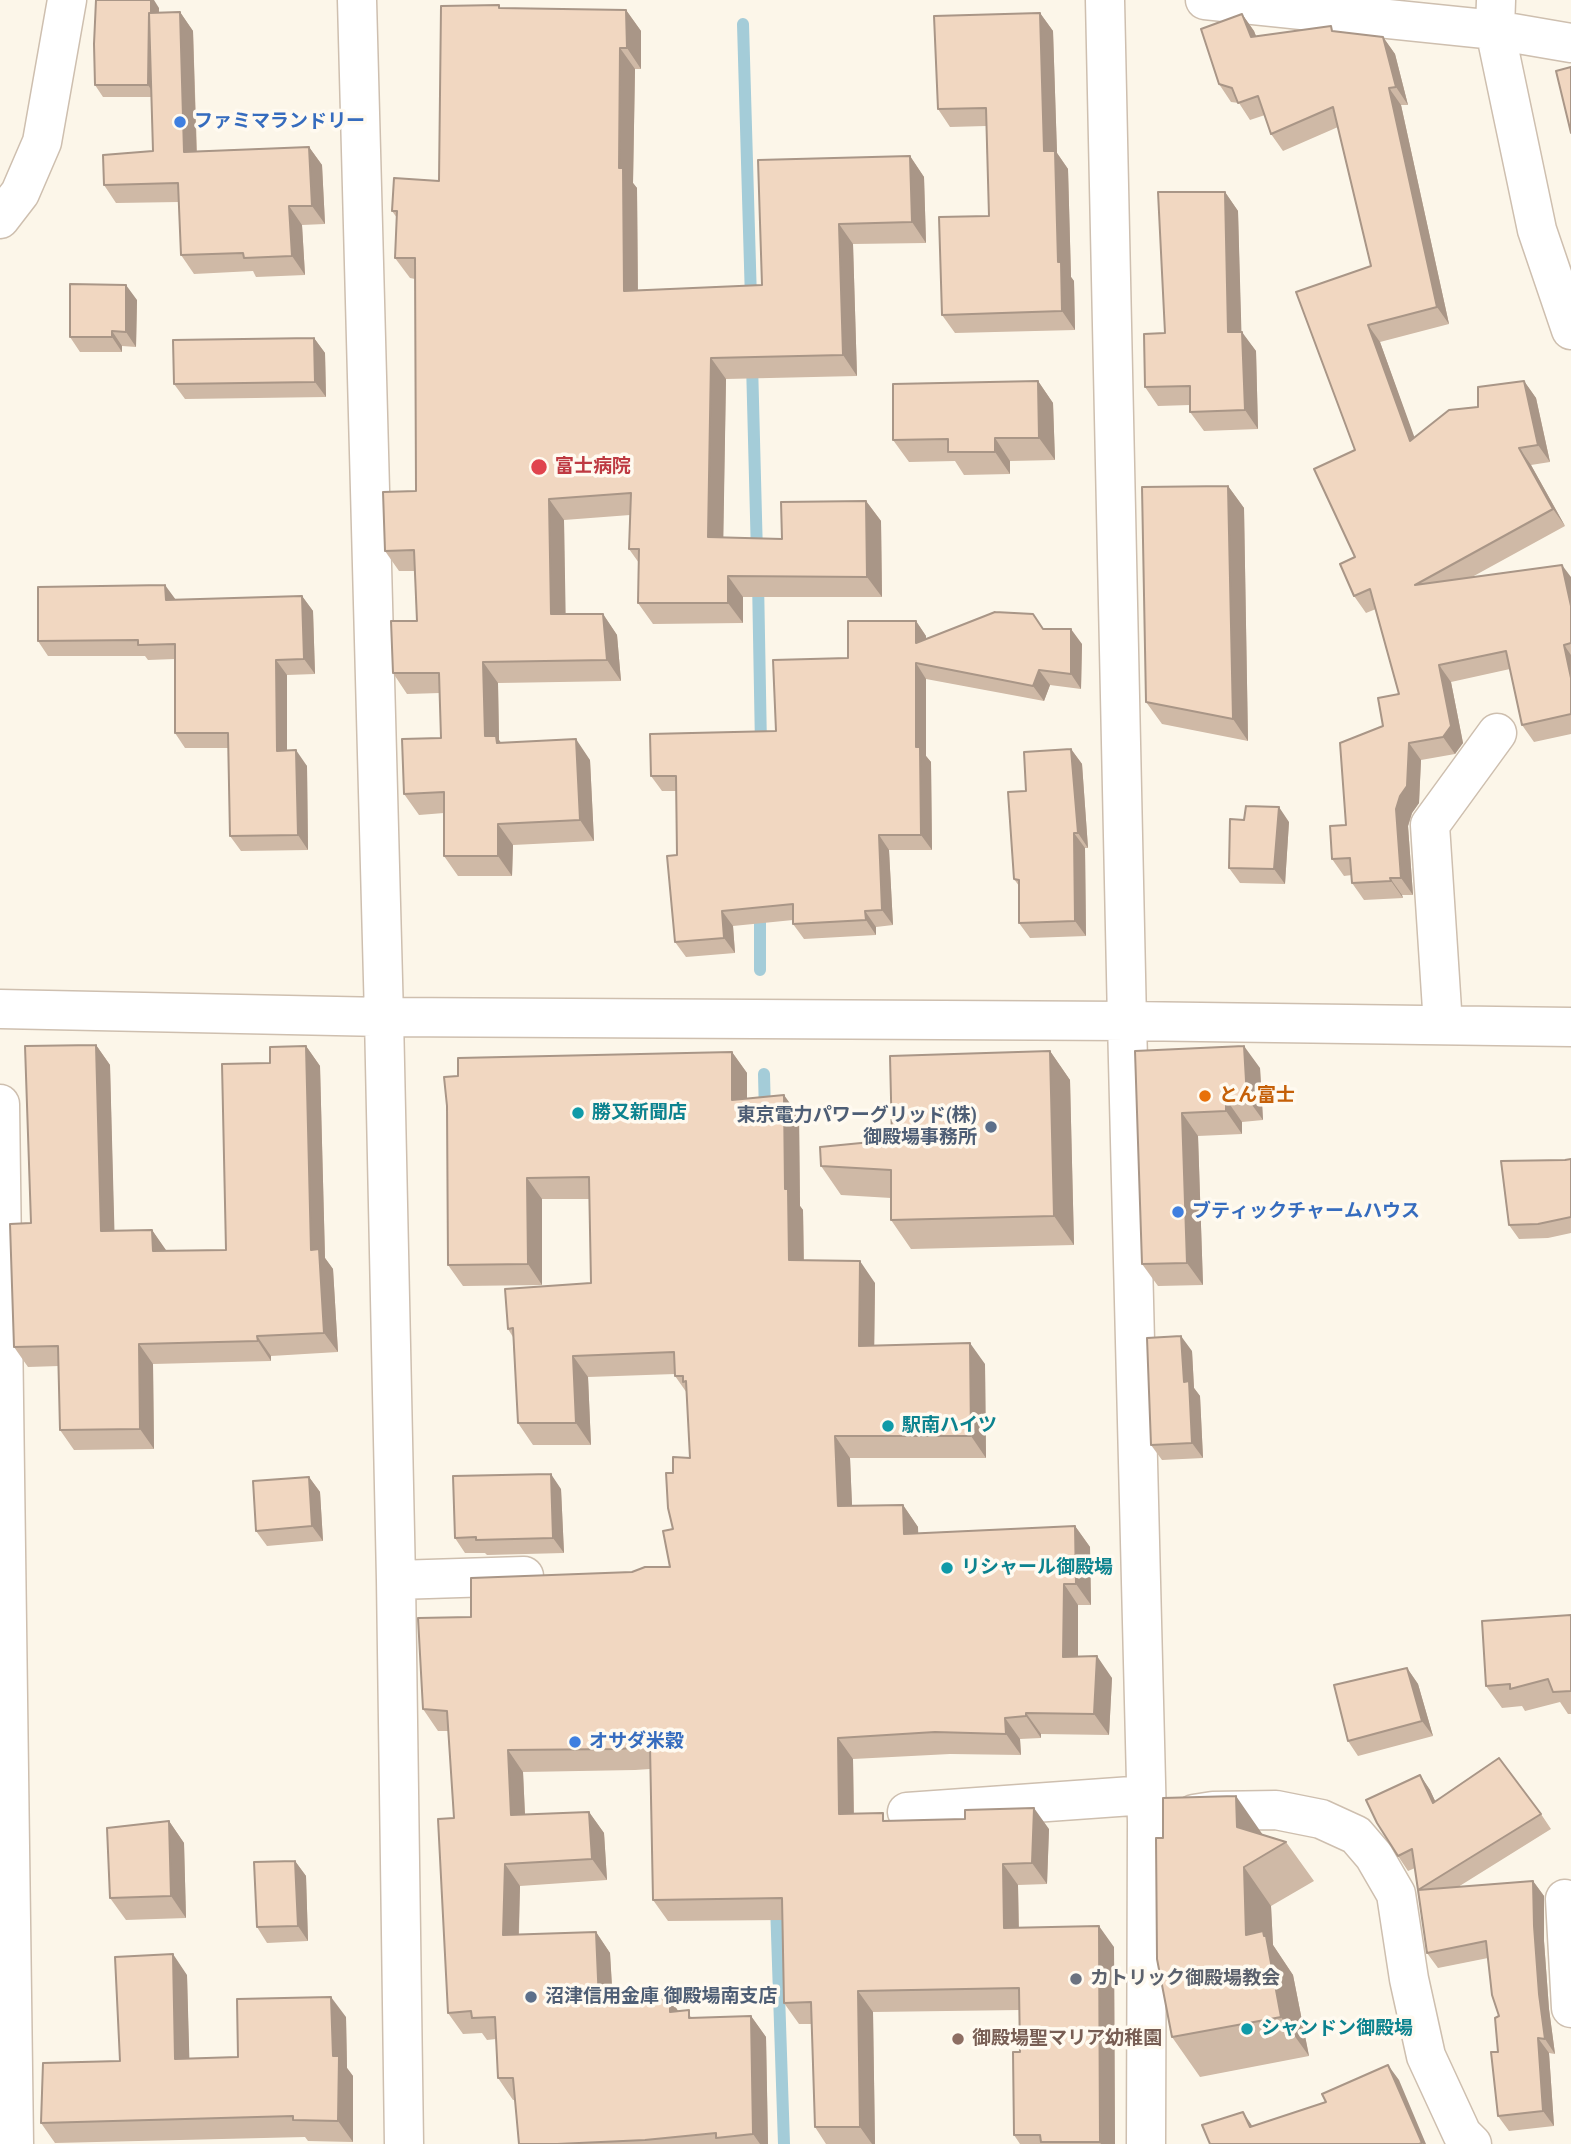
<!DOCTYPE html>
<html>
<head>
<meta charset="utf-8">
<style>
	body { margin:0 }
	canvas { display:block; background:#fcf6e9 }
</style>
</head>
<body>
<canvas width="1571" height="2144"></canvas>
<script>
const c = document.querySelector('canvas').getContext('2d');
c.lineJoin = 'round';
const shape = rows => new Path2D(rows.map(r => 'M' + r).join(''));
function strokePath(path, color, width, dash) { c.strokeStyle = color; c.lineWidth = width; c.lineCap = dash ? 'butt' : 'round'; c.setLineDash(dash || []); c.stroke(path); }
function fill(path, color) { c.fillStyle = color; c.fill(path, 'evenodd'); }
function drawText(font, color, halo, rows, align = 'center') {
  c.font = font + ' "Roboto Condensed","Noto Sans JP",sans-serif'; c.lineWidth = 7; c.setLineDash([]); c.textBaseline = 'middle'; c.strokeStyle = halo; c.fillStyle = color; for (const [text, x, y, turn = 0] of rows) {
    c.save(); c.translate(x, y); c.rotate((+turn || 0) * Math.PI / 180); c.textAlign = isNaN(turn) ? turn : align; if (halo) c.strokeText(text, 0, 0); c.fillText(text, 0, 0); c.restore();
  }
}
strokePath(shape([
	[743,24,751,300],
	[752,363,757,555],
	[758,580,761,747],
	[760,970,760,909],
	[764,1074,765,1113],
	[776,1904,784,2144]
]), '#a4ccd8', 12);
const minor = shape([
	[357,0,384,1017,396,1580,404,2144],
	[1105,0,1127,1021,1147,1822,1146,2144],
	[1205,0,1495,30,1571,43],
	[1496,0,1495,30,1537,230,1571,330],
	[0,219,20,193,42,142,67,0],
	[0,1009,384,1017,1127,1021,1571,1027],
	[1443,1025,1430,825,1497,733],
	[0,1104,14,2144],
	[396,1580,524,1576],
	[907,1812,1146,1795],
	[1194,1814,1213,1811,1276,1810,1321,1819,1356,1835,1374,1856,1396,1894,1409,1979,1426,2056,1462,2134,1472,2144],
	[1565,1899,1571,2008]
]);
strokePath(minor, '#cebfaf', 41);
strokePath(minor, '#fff', 38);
fill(shape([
	[159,8,159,13,180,12,193,31,197,151,309,147,322,165,325,224,302,225,305,275,256,277,253,271,194,274,181,255,179,202,116,203,104,185,153,151,151,97,103,97,95,85],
	[501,8,626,10,641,31,641,69,635,69,633,183,637,188,638,290,762,285,910,156,924,177,926,243,853,244,857,376,726,379,723,538,782,539,866,501,881,521,882,597,743,597,743,623,653,624,638,603,639,563,629,549,630,515,564,520,565,614,603,614,617,635,621,681,498,683,499,740,501,743,590,760,594,841,513,845,512,876,458,876,444,856,444,813,419,815,404,794,441,738,440,693,407,694,393,673,417,621,415,571,399,571,385,551,416,491,415,279,410,278,395,258,397,218,392,211,439,181],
	[1040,13,1053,31,1057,153,1068,169,1071,277,1074,281,1075,330,955,333,942,315,989,216,986,126,950,127,938,109],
	[1242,14,1254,31,1256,36,1334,31,1383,37,1395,54,1408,105,1401,105,1449,324,1380,342,1414,438,1478,407,1524,381,1536,398,1550,462,1531,465,1565,526,1472,577,1571,577,1571,734,1534,742,1522,725,1510,669,1451,682,1463,743,1455,754,1421,760,1419,803,1412,813,1408,826,1413,895,1402,895,1403,898,1364,900,1352,883,1352,875,1344,876,1332,859,1383,726,1399,694,1376,609,1366,613,1354,596,1355,450,1371,266,1338,127,1283,151,1271,134,1265,115,1250,120,1239,103,1231,102,1219,84],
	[1225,192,1238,211,1241,332,1256,351,1258,429,1204,431,1190,412,1190,405,1158,406,1145,387,1165,333],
	[137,300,136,347,122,346,122,352,80,352,70,337],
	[314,338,325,353,326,397,185,399,174,384],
	[1038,381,1053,403,1055,460,1010,461,1010,474,964,475,955,461,909,462,893,440],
	[1228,486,1244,508,1248,741,1162,724,1146,702],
	[302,596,313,611,315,674,287,675,287,750,307,766,308,850,241,851,230,836,228,748,185,748,175,733,175,659,148,660,145,656,48,656,38,641,176,600],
	[916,621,926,636,926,639,1043,629,1082,644,1081,689,1050,685,1044,701,926,679,926,756,931,762,932,850,889,850,893,925,876,927,876,935,804,939,793,924,793,920,733,926,735,953,686,957,675,942,677,855,676,791,662,791,651,776,776,731,848,658],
	[1071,749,1082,764,1088,848,1085,848,1086,936,1030,938,1019,923,1019,886,1014,879,1026,791],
	[1289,822,1285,884,1240,883,1229,868],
	[96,1045,110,1065,114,1231,152,1230,166,1251,226,1250,270,1063,306,1046,320,1066,325,1258,333,1269,338,1352,271,1356,271,1361,153,1364,154,1449,74,1450,60,1430,59,1366,28,1367,14,1347,31,1223],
	[1050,1051,1070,1080,1074,1245,911,1249,891,1220,891,1198,841,1195,821,1166,892,1140],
	[1135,1051,1260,1068,1263,1120,1242,1122,1242,1134,1198,1136,1203,1285,1158,1286,1142,1264],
	[732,1052,747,1073,747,1099,799,1116,800,1206,803,1210,804,1261,875,1283,874,1345,985,1364,986,1458,850,1458,852,1506,903,1505,918,1527,918,1533,1075,1526,1090,1547,1091,1605,1078,1605,1078,1656,1112,1678,1109,1735,1041,1734,1041,1738,1020,1739,1021,1755,950,1754,853,1759,854,1814,889,1821,1049,1829,1047,1884,1018,1885,1019,1928,1114,1947,1115,2144,1020,2144,1014,2135,1020,2052,1020,2010,873,2012,875,2144,826,2144,815,2127,812,2024,799,2024,784,2003,782,1920,668,1921,653,1900,650,1769,635,1770,523,1772,525,1815,589,1812,604,1833,607,1880,520,1886,519,1935,596,1932,610,1953,613,2001,670,1999,678,2011,694,2018,751,2016,766,2037,768,2144,519,2144,515,2100,513,2100,498,2078,496,2039,487,2040,482,2033,463,2034,448,2013,454,1818,448,1731,438,1731,423,1709,471,1617,632,1572,670,1567,673,1529,673,1473,690,1458,687,1393,675,1376,675,1374,588,1377,591,1445,533,1445,518,1423,513,1337,508,1329,591,1283,590,1199,542,1199,542,1285,463,1286,448,1265,447,1106],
	[1571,1159,1571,1233,1548,1238,1519,1239,1509,1225,1565,1160],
	[1192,1351,1194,1388,1200,1396,1203,1458,1162,1460,1151,1445],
	[309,1477,320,1492,323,1541,267,1546,256,1531],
	[561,1489,564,1553,487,1555,485,1553,465,1553,455,1538],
	[1571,1615,1571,1714,1568,1714,1560,1702,1525,1711,1522,1706,1502,1708,1486,1686],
	[1407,1668,1418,1684,1433,1736,1358,1756,1348,1741],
	[1420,1775,1430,1790,1435,1801,1541,1814,1551,1829,1458,1887,1533,1881,1544,1896,1544,1941,1549,2009,1555,2054,1549,2053,1554,2126,1509,2131,1498,2116,1499,2016,1488,1958,1438,1968,1427,1953,1415,1868,1408,1871,1398,1856],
	[169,1821,184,1843,186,1918,126,1920,110,1898],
	[1263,1835,1286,1842,1314,1881,1271,1906,1273,1945,1293,1975,1309,2056,1200,2077,1172,2037,1156,1838],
	[295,1861,306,1876,308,1941,267,1943,257,1927],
	[187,1975,189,2058,238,2057,346,2017,347,2068,353,2076,353,2142,308,2141,305,2137,55,2143,41,2123,120,2061]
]), '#cfb9a6');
fill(shape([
	[151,0,154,0,159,8,156,97,148,85],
	[626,10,641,31,641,69,627,48],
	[180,12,193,31,197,170,184,152],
	[1040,13,1053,31,1057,153,1068,169,1071,277,1074,281,1075,330,1062,311,1058,262,1044,151],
	[1242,14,1254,31,1263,54,1251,37],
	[1383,37,1395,54,1408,105,1396,87],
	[620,48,635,69,633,183,637,188,638,311,624,291,619,168],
	[1389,88,1401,105,1449,324,1437,307],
	[309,147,322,165,325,224,312,206],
	[910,156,924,177,926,243,912,222],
	[1225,192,1238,211,1242,351,1228,332],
	[289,206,302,225,305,275,292,256],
	[839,224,853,244,857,376,843,355],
	[126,285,137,300,136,347,126,332],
	[1368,325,1380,342,1422,458,1410,441],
	[112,331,122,346,122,352,112,337],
	[1242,332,1256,351,1258,429,1245,410],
	[314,338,325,353,326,397,315,382],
	[711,358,726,379,723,558,708,537],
	[1038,381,1053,403,1055,460,1039,438],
	[1524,381,1536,398,1550,462,1538,445],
	[995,438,1010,461,1010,474,995,452],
	[1519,448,1531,465,1565,526,1553,509],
	[1228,486,1244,508,1248,741,1233,719],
	[549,499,564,520,566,634,551,614],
	[866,501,881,521,882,597,867,577],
	[1562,565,1571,577,1571,606],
	[728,576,743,597,743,623,728,603],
	[165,585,176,600,166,600],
	[302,596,313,611,315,674,304,659],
	[603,614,617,635,621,681,607,660],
	[916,621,926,636,926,658,916,643],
	[1071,629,1082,644,1081,689,1071,674],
	[1564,645,1571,655,1571,678],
	[276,660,287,675,287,766,277,751],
	[483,662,498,683,499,740,511,756,485,736],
	[916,663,926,679,926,756,931,762,932,850,921,835,916,747],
	[1439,665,1451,682,1463,743,1455,754,1443,737],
	[1039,670,1050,685,1044,701,1033,686],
	[576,739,590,760,594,841,580,820],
	[1409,743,1421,760,1419,803,1412,813,1408,826,1413,895,1401,878,1396,809],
	[1071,749,1082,764,1088,848,1078,833],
	[296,750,307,766,308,850,298,835],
	[1279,807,1289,822,1285,884,1274,869],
	[498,824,513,845,512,876,498,856],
	[1074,833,1085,848,1086,936,1075,921],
	[879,835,889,850,893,925,882,910],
	[1390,878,1402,895,1403,898,1391,881],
	[722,911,733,926,735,953,724,938],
	[865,911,876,927,876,935,866,920],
	[96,1045,110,1065,115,1251,101,1231],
	[306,1046,320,1066,325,1258,333,1269,338,1352,324,1333,311,1250],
	[1244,1046,1260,1068,1263,1120,1247,1098],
	[1050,1051,1070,1080,1074,1245,1054,1216],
	[732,1052,747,1073,747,1122,732,1100],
	[784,1095,799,1116,800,1206,803,1210,804,1282,789,1260,785,1189],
	[1226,1099,1242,1122,1242,1134,1226,1111],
	[1182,1113,1198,1136,1203,1285,1187,1263],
	[527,1178,542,1199,542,1285,528,1264],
	[152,1230,166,1250,167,1271,153,1251],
	[860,1261,875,1283,874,1367,859,1346],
	[257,1336,271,1356,271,1361,258,1341],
	[1181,1336,1192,1351,1194,1388,1200,1396,1203,1458,1192,1443,1184,1382],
	[970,1343,985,1364,986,1458,971,1436],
	[139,1344,153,1364,154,1449,140,1429],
	[573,1356,588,1377,591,1445,576,1423],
	[835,1436,850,1458,853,1528,838,1506],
	[551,1474,561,1489,564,1553,553,1538],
	[309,1477,320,1492,323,1541,312,1526],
	[903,1505,918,1527,919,1555,904,1534],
	[1075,1526,1090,1547,1091,1605,1076,1584],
	[1064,1584,1078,1605,1078,1678,1063,1657],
	[1097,1656,1112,1678,1109,1735,1094,1714],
	[1407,1668,1418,1684,1433,1736,1422,1721],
	[1026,1713,1041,1734,1041,1738,1026,1716],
	[1005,1718,1020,1739,1021,1755,1006,1734],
	[838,1738,853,1759,854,1836,839,1814],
	[508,1750,523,1772,526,1837,511,1815],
	[1420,1775,1430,1790,1443,1818,1433,1803],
	[1236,1796,1263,1835,1237,1827],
	[1034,1808,1049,1829,1047,1884,1032,1863],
	[589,1812,604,1833,607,1880,592,1859],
	[169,1821,184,1843,186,1918,171,1896],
	[295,1861,306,1876,308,1941,298,1926],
	[505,1864,520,1886,518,1956,503,1935],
	[1003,1864,1018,1885,1019,1949,1004,1928],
	[1244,1867,1271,1906,1273,1945,1293,1975,1309,2056,1281,2017,1246,1935],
	[1533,1881,1544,1896,1544,1941,1549,2009,1555,2054,1545,2039,1539,1994,1534,1926],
	[1099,1926,1114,1947,1115,2144,1101,2144,1100,2142],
	[596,1932,610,1953,614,2023,599,2002],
	[173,1954,187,1975,190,2080,175,2059],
	[858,1991,873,2012,875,2144,872,2144,860,2127],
	[331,1997,346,2017,347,2068,353,2076,353,2142,338,2121,333,2056],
	[670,1999,685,2021,670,2012],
	[751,2016,766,2037,768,2144,760,2144,753,2134],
	[1538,2038,1549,2053,1554,2126,1543,2111],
	[1388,2065,1399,2080,1426,2144,1423,2144,1422,2143],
	[1243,2112,1253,2127,1250,2127]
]), '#a99687');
const building = shape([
	[96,0,151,0,151,13,149,13,148,85,95,85,94,44,96,0],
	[499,5,499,8,626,10,627,48,620,48,619,168,623,168,624,291,762,285,758,160,910,156,912,222,839,224,843,355,711,358,708,537,782,539,781,502,866,501,867,577,728,576,728,603,638,603,639,549,629,549,631,493,549,499,551,614,603,614,607,660,483,662,485,736,496,736,497,743,576,739,580,820,498,824,498,856,444,856,444,792,404,794,402,739,441,738,439,673,393,673,391,621,417,621,414,550,385,551,383,492,416,491,415,258,395,258,397,211,392,211,394,178,439,181,441,6,499,5],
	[180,12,184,152,309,147,312,206,289,206,292,256,244,258,243,253,181,255,178,183,104,185,103,155,153,151,149,13,180,12],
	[1040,13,1044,151,1055,151,1058,262,1061,262,1062,311,942,315,939,217,989,216,986,108,938,109,934,16,1040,13],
	[1242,14,1251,37,1331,26,1332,31,1383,37,1396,87,1389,88,1437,307,1368,325,1410,441,1449,410,1478,407,1478,387,1524,381,1538,445,1519,448,1553,509,1415,585,1562,565,1571,606,1571,643,1564,645,1571,678,1571,714,1522,725,1506,651,1439,665,1451,726,1443,737,1409,743,1407,786,1400,796,1396,809,1401,878,1390,878,1391,881,1352,883,1350,858,1332,859,1330,826,1346,825,1340,743,1383,726,1378,698,1399,694,1370,589,1354,596,1340,564,1355,557,1314,469,1355,450,1296,292,1371,266,1333,107,1271,134,1258,96,1238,103,1232,88,1219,84,1201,29,1242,14],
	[1571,67,1571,133,1556,71,1571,67],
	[1158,192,1225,192,1228,332,1242,332,1245,410,1190,412,1190,386,1145,387,1144,334,1165,333,1158,192],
	[70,284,126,285,126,332,112,331,112,337,70,337,70,284],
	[314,338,315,382,174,384,173,340,314,338],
	[1038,381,1039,438,995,438,995,452,948,452,948,439,893,440,893,384,1038,381],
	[1228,486,1233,719,1146,702,1142,487,1228,486],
	[165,585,166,600,302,596,304,659,276,660,277,751,296,750,298,835,230,836,228,733,175,733,175,644,138,645,138,640,38,641,38,587,165,585],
	[995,612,1033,614,1043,629,1071,629,1071,674,1039,670,1033,686,916,663,916,747,920,747,921,835,879,835,882,910,865,911,866,920,793,924,793,904,722,911,724,938,675,942,667,856,677,855,676,776,651,776,650,734,776,731,773,660,848,658,848,621,916,621,916,643,995,612],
	[1071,749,1078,833,1074,833,1075,921,1019,923,1019,880,1014,879,1008,792,1026,791,1024,752,1071,749],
	[1246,806,1279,807,1274,869,1229,868,1230,819,1244,820,1246,806],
	[96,1045,101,1231,152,1230,153,1251,226,1250,222,1064,270,1063,270,1047,306,1046,311,1250,319,1249,324,1333,257,1336,258,1341,139,1344,140,1429,60,1430,58,1346,14,1347,10,1224,31,1223,25,1046,96,1045],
	[1244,1046,1247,1098,1226,1099,1226,1111,1182,1113,1187,1263,1142,1264,1135,1051,1244,1046],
	[1050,1051,1054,1216,891,1220,891,1170,821,1166,820,1147,892,1140,890,1056,1050,1051],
	[732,1052,732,1100,784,1095,785,1189,788,1189,789,1260,860,1261,859,1346,970,1343,971,1436,835,1436,838,1506,903,1505,904,1534,1075,1526,1076,1584,1064,1584,1063,1657,1097,1656,1094,1714,1026,1713,1026,1716,1005,1718,1006,1734,935,1732,838,1738,839,1814,883,1813,883,1821,965,1819,965,1810,1034,1808,1032,1863,1003,1864,1004,1928,1099,1926,1100,2142,1041,2142,1040,2135,1014,2135,1013,2052,1020,2052,1019,1988,858,1991,860,2127,815,2127,811,2002,784,2003,782,1898,653,1900,650,1746,620,1749,508,1750,511,1815,589,1812,592,1859,505,1864,503,1935,596,1932,599,2002,670,1999,670,2012,689,2010,689,2018,751,2016,753,2134,716,2138,716,2133,645,2140,557,2144,519,2144,513,2078,498,2078,495,2017,472,2018,471,2011,448,2013,438,1819,454,1818,447,1711,423,1709,418,1618,471,1617,471,1578,632,1572,645,1567,670,1567,663,1531,673,1529,668,1508,666,1473,673,1473,673,1457,690,1458,686,1381,683,1382,683,1376,675,1376,674,1352,573,1356,576,1423,518,1423,513,1328,508,1329,505,1289,591,1283,589,1177,527,1178,528,1264,448,1265,447,1106,444,1077,458,1076,458,1058,732,1052],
	[1571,1159,1571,1217,1538,1224,1509,1225,1501,1161,1565,1160,1571,1159],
	[1181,1336,1184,1382,1189,1381,1192,1443,1151,1445,1147,1338,1181,1336],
	[551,1474,553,1538,476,1540,476,1537,455,1538,453,1476,551,1474],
	[309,1477,312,1526,256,1531,253,1481,309,1477],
	[1571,1615,1571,1691,1553,1692,1548,1679,1510,1689,1510,1684,1486,1686,1482,1621,1571,1615],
	[1407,1668,1422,1721,1348,1741,1334,1685,1407,1668],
	[1499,1758,1541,1814,1418,1890,1412,1849,1398,1856,1377,1823,1366,1800,1420,1775,1433,1803,1499,1758],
	[1236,1796,1237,1827,1286,1842,1244,1867,1246,1935,1263,1931,1264,1936,1266,1936,1281,2017,1172,2037,1157,1959,1156,1838,1163,1838,1163,1798,1236,1796],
	[169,1821,171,1896,110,1898,107,1828,169,1821],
	[295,1861,298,1926,257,1927,254,1862,295,1861],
	[1533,1881,1534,1926,1539,1994,1545,2039,1538,2038,1543,2111,1498,2116,1491,2052,1498,2052,1495,2018,1499,2016,1492,1995,1486,1941,1427,1953,1418,1890,1533,1881],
	[173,1954,175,2059,238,2057,237,1999,331,1997,333,2056,339,2056,338,2121,293,2120,293,2116,41,2123,43,2063,120,2061,115,1957,173,1954],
	[1388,2065,1422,2143,1419,2144,1210,2144,1202,2125,1243,2112,1250,2127,1326,2102,1322,2094,1388,2065]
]);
fill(building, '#f1d7c1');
strokePath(building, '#a99687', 2);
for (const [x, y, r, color] of [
	[180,122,7,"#3f7fe0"],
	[539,467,9,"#e0444e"],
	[1205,1096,7,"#e8710a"],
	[578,1113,7,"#0f9aa8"],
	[991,1127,7,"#5c6f8a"],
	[1178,1212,7,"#3f7fe0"],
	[888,1426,7,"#0f9aa8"],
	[947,1568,7,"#0f9aa8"],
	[575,1742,7,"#3f7fe0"],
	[1076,1979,7,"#6b7280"],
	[531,1997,7,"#5c6f8a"],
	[1247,2029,7,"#0f9aa8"],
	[958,2039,7,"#8d6e63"]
]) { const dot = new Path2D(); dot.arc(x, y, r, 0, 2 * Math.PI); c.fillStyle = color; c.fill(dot); strokePath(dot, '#fffaf0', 2.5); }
drawText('bold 19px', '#366cbe', '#fffaf0', [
	["ファミマランドリー",194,122],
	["ブティックチャームハウス",1192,1212],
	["オサダ米穀",589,1742]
], 'left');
drawText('bold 19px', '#be3a42', '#fffaf0', [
	["富士病院",555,467]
], 'left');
drawText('bold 19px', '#c56008', '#fffaf0', [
	["とん富士",1219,1096]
], 'left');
drawText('bold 19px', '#0d838f', '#fffaf0', [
	["勝又新聞店",592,1113],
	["駅南ハイツ",902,1426],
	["リシャール御殿場",961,1568],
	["シャンドン御殿場",1261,2029]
], 'left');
drawText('bold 19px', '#4e5e75', '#fffaf0', [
	["東京電力パワーグリッド(株)",977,1116],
	["御殿場事務所",977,1138],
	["沼津信用金庫 御殿場南支店",545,1997,"left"]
], 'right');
drawText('bold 19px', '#5b616d', '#fffaf0', [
	["カトリック御殿場教会",1090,1979]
], 'left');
drawText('bold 19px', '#785e54', '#fffaf0', [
	["御殿場聖マリア幼稚園",972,2039]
], 'left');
</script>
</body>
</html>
